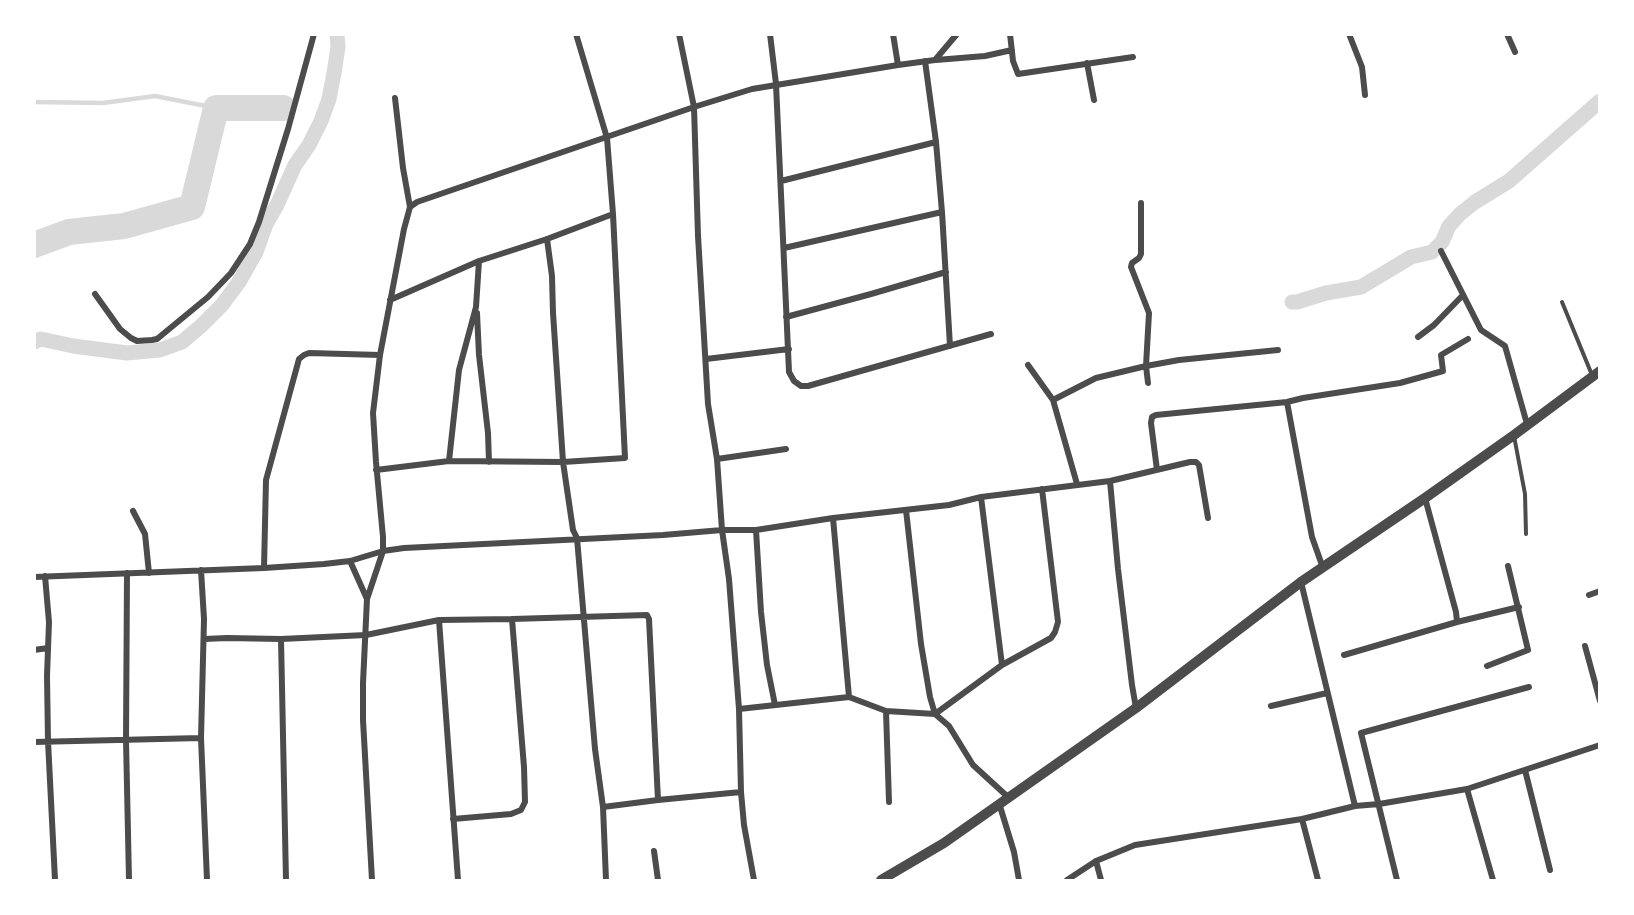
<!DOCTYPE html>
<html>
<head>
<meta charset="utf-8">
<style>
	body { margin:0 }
	#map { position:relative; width:1634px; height:915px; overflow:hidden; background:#fff; font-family:Jost,sans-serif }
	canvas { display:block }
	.frame { position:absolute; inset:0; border:36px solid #fff; pointer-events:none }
</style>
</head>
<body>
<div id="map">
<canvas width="1634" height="915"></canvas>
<div class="frame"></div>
</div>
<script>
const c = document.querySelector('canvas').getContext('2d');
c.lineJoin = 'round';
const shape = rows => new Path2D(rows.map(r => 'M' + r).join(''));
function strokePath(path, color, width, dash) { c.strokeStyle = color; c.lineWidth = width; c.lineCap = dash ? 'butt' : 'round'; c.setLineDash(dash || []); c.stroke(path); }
strokePath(shape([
	[34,102,103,103,155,96,216,108]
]), '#d9d9d9', 4.5);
strokePath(shape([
	[1292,302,1297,302,1326,293,1361,287,1411,257,1432,252,1442,242,1449,226,1460,214,1475,202,1509,181,1600,101],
	[34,342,41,339,73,346,127,353,160,350,182,342,201,326,221,306,239,282,256,252,266,224,277,205,295,165,309,145,321,121,329,99,334,73,338,47,337,34]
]), '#d9d9d9', 15);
strokePath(shape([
	[34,245,69,232,124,226,192,207,216,108,283,108]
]), '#d9d9d9', 26);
strokePath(shape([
	[1562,302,1592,375],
	[1514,436,1525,494,1526,534]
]), '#4c4c4c', 4);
strokePath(shape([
	[679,34,694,107,698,236,708,404,717,459,722,530,729,579,739,709,741,792,744,825,754,880],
	[770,34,776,84,789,372,794,381,801,386,808,386,991,334],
	[893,34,898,65],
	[1010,34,1013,61,1018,74,1133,57],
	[1349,34,1362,67,1365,95],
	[1507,34,1515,52],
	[936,60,985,56,1012,50],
	[925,61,936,142,942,212,950,346],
	[1087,63,1094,100],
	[781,181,936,142],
	[1141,203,1141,254,1139,258,1132,263,1131,267,1149,313,1146,366,1148,383],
	[410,207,417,202,694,107,752,89,898,65,935,60,957,34],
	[547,239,552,276,553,313,563,462,573,530,577,538,595,749,603,807,606,880],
	[784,248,942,212],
	[1441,251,1481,330,1505,346,1527,424],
	[95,294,120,329,131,338,137,341,152,340,157,339,208,297,231,273,250,244,259,222,288,129,314,34],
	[390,300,479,261,547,239,613,214],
	[477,313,479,355,488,433,489,462],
	[786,317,871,294,946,272],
	[1418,337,1434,325,1463,295],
	[706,359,789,349],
	[1028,365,1053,400,1077,484],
	[1053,400,1096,378,1146,366,1179,360,1278,350],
	[1287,402,1312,537,1323,568],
	[717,459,786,449],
	[449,461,459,370,476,307,479,261],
	[376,470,449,461,563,462,625,458,613,214,607,138,576,34],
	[1157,470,1151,423,1152,417,1156,415,1287,402,1303,398,1400,383,1443,371,1441,355,1468,339],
	[1110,481,1118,569,1132,685,1136,708],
	[981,497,1002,665],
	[906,510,921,644,930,697,935,714,949,726,973,765,1008,797],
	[133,511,145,534,149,573],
	[833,518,849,697],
	[756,530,761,612,767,665,775,705],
	[350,561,367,599,363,683,363,720,372,880],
	[264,568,266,480,299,359,304,355,309,353,380,355],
	[201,570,204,619,201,738,207,880],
	[127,573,126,740,129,880],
	[45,576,49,622,47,676,48,741,55,880],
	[34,577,264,568,324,564,350,561,383,551,383,537,376,462,373,413,380,355,404,229,410,207,403,168,395,98],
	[1301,582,1355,806],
	[1589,595,1600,591],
	[367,599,383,551,404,548,663,535,722,530,756,530,833,518,949,505,981,497,1110,481,1190,462,1196,462,1199,465,1208,518],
	[439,620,458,880],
	[1457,622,1519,607],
	[204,639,227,638,281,639,366,635,439,620,512,619,647,615,649,619,658,800],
	[281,639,286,880],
	[1585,646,1600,701],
	[34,650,48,648],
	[1344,655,1457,622,1456,612,1425,498],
	[1487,666,1528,650,1508,566],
	[1271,706,1327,693],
	[739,709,849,697,886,711,935,714,1002,665,1051,638,1055,632,1058,622,1042,489],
	[886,711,889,802],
	[34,742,201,738],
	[1525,770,1550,870],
	[1467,789,1493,880],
	[999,803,1014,852,1019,880],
	[603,807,658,800,741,792],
	[453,819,511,814,521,810,525,802,524,767,512,619],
	[1302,819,1318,880],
	[654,851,658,880],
	[1096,861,1101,880],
	[1067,880,1096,861,1135,845,1302,819,1355,806,1379,804,1467,789,1600,745],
	[1397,880,1361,733,1529,687]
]), '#4c4c4c', 6);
strokePath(shape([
	[881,880,944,843,1136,708,1301,582,1425,498,1514,435,1600,371]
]), '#4c4c4c', 10);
</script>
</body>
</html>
